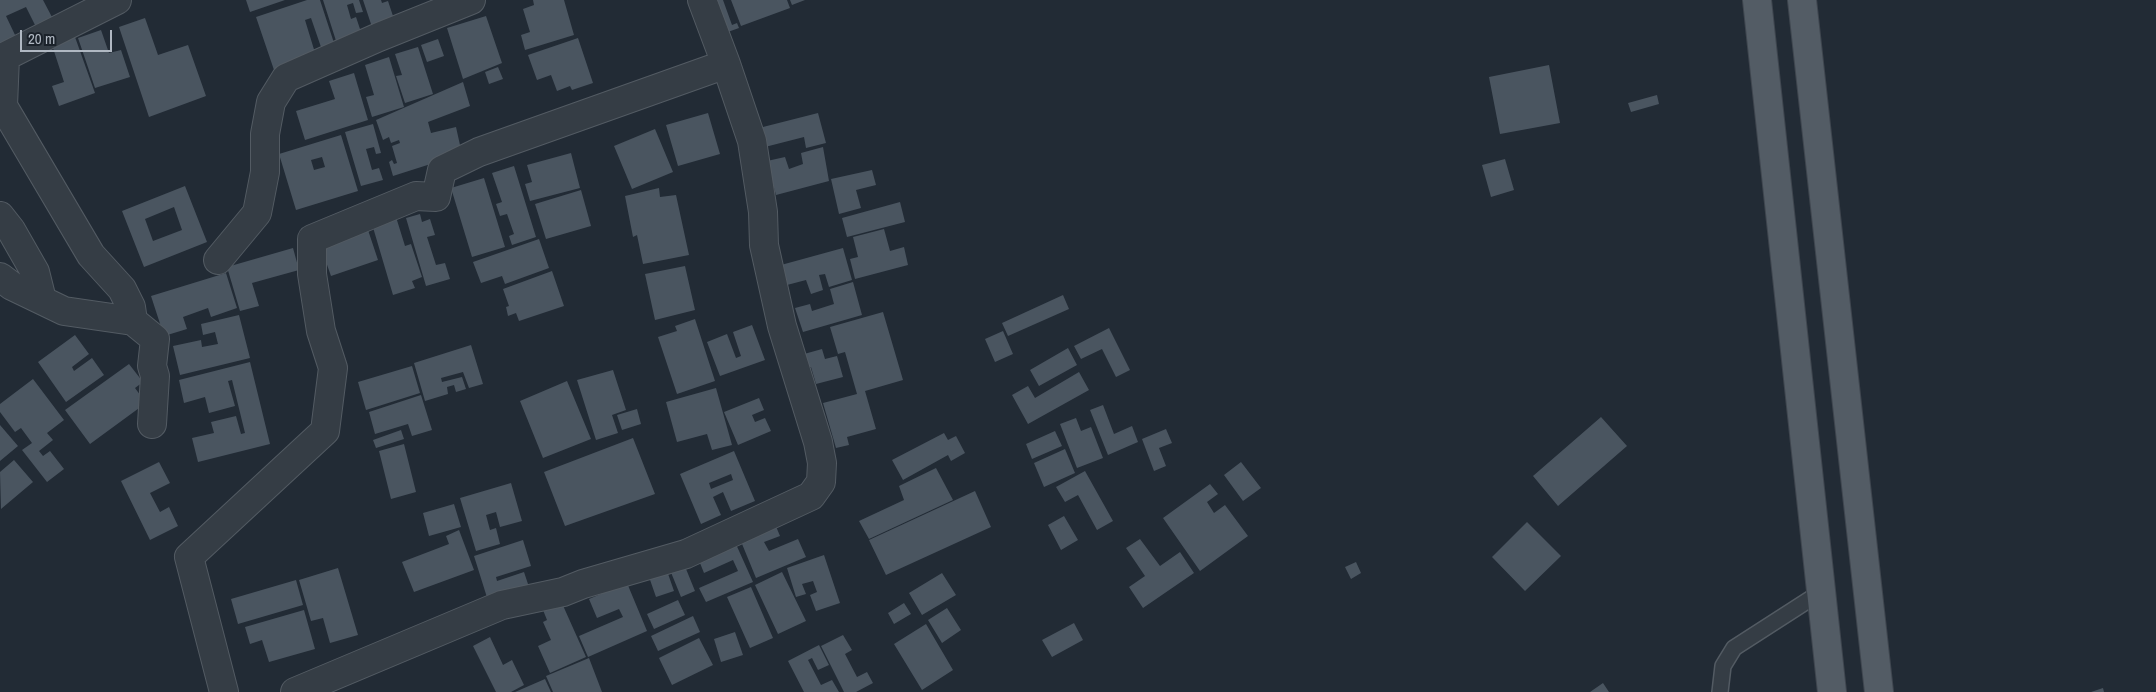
<!DOCTYPE html>
<html>
<head>
<meta charset="utf-8">
<style>
	body { margin:0 }
	#map { position:relative; width:2156px; height:692px; overflow:hidden; background:#222b35; font-family:"Archivo Narrow",sans-serif }
	canvas { display:block }
	.scale { position:absolute; left:20px; top:30px; width:92px; height:22px; box-sizing:border-box; border:2px solid #b0b8c2; border-top:0; padding-left:6px; font-size:15px; line-height:18px; white-space:nowrap; color:#b0b8c2; -webkit-text-stroke:4px #1b222a; paint-order:stroke }
</style>
</head>
<body>
<div id="map">
<canvas width="2156" height="692"></canvas>
<div class="scale">20 m</div>
</div>
<script>
const c = document.querySelector('canvas').getContext('2d');
c.lineJoin = 'round';
function fill(path, color) { c.fillStyle = color; c.fill(path, 'evenodd'); }
const shape = rows => new Path2D(rows.map(r => 'M' + r).join(''));
function strokePath(path, color, width, dash) { c.strokeStyle = color; c.lineWidth = width; c.lineCap = dash ? 'butt' : 'round'; c.setLineDash(dash || []); c.stroke(path); }
fill(shape([
	[0,0,43,0,53,19,36,27,26,7,6,16,16,37,0,44],
	[246,0,285,0,250,12],
	[307,0,320,0,335,46,322,50,311,18,305,20,316,56,274,70,256,17],
	[323,0,359,0,363,12,356,13,353,3,347,5,351,19,356,17,362,35,337,44],
	[363,0,381,0,382,3,388,1,394,19,372,27],
	[533,0,564,0,574,35,525,50,521,35,530,32,523,9,534,5],
	[713,0,723,0,732,25,737,23,739,28,725,33],
	[731,0,787,0,790,8,741,26],
	[790,0,805,0,792,5],
	[486,16,502,63,463,79,447,28],
	[145,18,158,55,188,45,206,96,149,117,119,27],
	[101,30,109,53,121,50,130,77,95,88,78,38],
	[75,37,95,93,59,106,52,86,64,82,52,45],
	[578,38,593,83,572,90,570,86,557,91,551,75,537,80,528,55],
	[438,39,444,56,427,62,421,45],
	[418,47,433,94,405,103,396,76,402,75,395,54],
	[389,57,404,107,372,117,366,97,374,95,365,65],
	[1549,65,1560,123,1500,134,1489,77],
	[498,67,503,79,489,84,485,72],
	[354,73,368,120,305,140,296,111,335,99,329,81],
	[463,82,470,106,428,122,431,133,456,127,462,154,393,176,389,162,392,160,394,164,397,163,392,146,400,143,399,140,391,143,389,137,383,140,376,120],
	[1657,95,1659,104,1631,112,1628,103],
	[708,113,720,154,678,166,666,125],
	[818,113,826,143,806,148,804,137,765,147,759,128],
	[373,124,381,153,376,154,374,147,366,149,372,170,379,168,383,180,361,186,345,132],
	[655,129,673,172,632,189,614,146],
	[341,135,358,191,296,210,279,154],
	[322,157,325,167,314,170,311,160],
	[823,147,829,181,776,195,767,161,785,157,789,169,803,164,801,153],
	[571,153,580,188,530,201,525,184,532,182,527,165],
	[1505,159,1514,190,1491,197,1482,165],
	[514,166,536,237,512,245,509,236,514,234,507,214,500,216,496,204,502,202,492,173],
	[872,170,876,185,856,190,861,208,839,214,831,179],
	[484,178,505,247,472,257,451,188],
	[185,186,207,242,144,267,122,211],
	[174,207,182,230,153,241,145,219],
	[659,188,660,197,676,195,689,255,643,264,637,235,633,237,625,196],
	[581,190,591,226,546,239,535,204],
	[900,202,905,222,847,237,842,218],
	[420,214,422,222,430,219,435,235,427,237,436,265,445,263,450,279,426,286,406,218],
	[396,217,405,246,411,244,422,277,412,281,415,288,393,295,372,224],
	[367,227,378,260,331,276,319,242],
	[884,229,890,251,904,247,908,265,855,279,850,259,858,257,853,237],
	[539,239,549,268,505,284,502,276,481,283,473,262],
	[293,248,299,270,252,283,259,306,240,311,227,267],
	[843,248,852,280,829,287,825,274,819,275,823,290,811,294,806,280,787,285,781,265],
	[685,266,695,310,655,320,645,274],
	[552,271,564,306,519,321,516,313,508,316,506,307,509,306,503,289],
	[226,273,237,308,211,317,208,308,183,317,187,329,164,336,151,296],
	[853,282,862,315,803,332,795,308,810,304,812,311,834,304,830,289],
	[1063,295,1069,309,1008,336,1002,323],
	[883,312,903,380,865,391,876,429,847,437,849,445,836,448,823,403,857,394,845,352,838,354,830,327],
	[239,315,250,358,180,375,173,346,201,340,202,347,218,344,215,332,203,335,201,324],
	[695,319,715,381,677,394,658,337,677,331,675,326],
	[752,325,765,360,720,376,707,342,727,334,736,358,741,356,733,332],
	[1109,328,1130,370,1116,377,1102,349,1081,359,1074,346],
	[1003,331,1013,354,995,362,985,339],
	[75,335,89,354,72,367,74,371,92,358,104,375,66,402,38,362],
	[471,345,483,384,469,388,463,372,441,378,442,382,462,377,466,389,456,392,454,385,447,387,448,394,425,401,414,363],
	[1068,348,1077,365,1039,386,1030,370],
	[822,349,825,359,837,356,843,377,816,384,811,367,801,370,797,356],
	[250,362,270,444,198,462,192,438,214,433,211,422,236,416,241,434,245,433,232,380,228,381,235,406,209,413,205,397,184,403,179,380],
	[129,364,143,382,135,388,146,403,90,444,65,410],
	[412,366,420,393,366,410,358,382],
	[613,370,626,410,612,415,618,433,596,440,577,380],
	[1079,372,1089,390,1028,424,1012,395,1028,386,1035,398],
	[33,379,64,420,47,433,53,440,39,451,43,456,50,451,64,469,47,482,22,450,32,443,21,428,15,432,0,412,0,404],
	[567,381,591,439,543,458,520,401],
	[716,388,732,445,712,450,707,434,677,442,666,402],
	[421,395,432,430,412,436,408,424,375,434,369,412],
	[759,398,764,410,752,415,755,422,765,418,771,431,738,445,724,412],
	[1103,405,1114,434,1132,426,1138,442,1108,455,1090,410],
	[637,409,641,424,622,430,617,415],
	[1601,417,1627,446,1558,506,1533,476],
	[1076,418,1081,431,1091,427,1103,458,1077,468,1060,424],
	[0,425,18,446,0,461],
	[1166,429,1172,443,1159,448,1166,466,1154,471,1142,439],
	[401,430,404,439,376,448,373,440],
	[1055,431,1062,446,1032,459,1026,444],
	[944,433,948,440,956,436,965,453,951,461,948,455,903,480,892,460],
	[633,438,655,494,565,526,544,472],
	[404,444,416,492,391,499,379,451],
	[1065,449,1075,473,1044,487,1034,463],
	[734,451,755,501,731,511,723,492,713,497,721,515,701,524,680,474],
	[731,474,733,480,711,489,709,483],
	[14,460,33,482,1,509,0,472],
	[159,462,170,483,150,493,160,512,169,507,178,526,150,540,121,481],
	[1241,462,1261,488,1243,501,1224,475],
	[936,468,953,500,869,539,859,521,904,500,899,486],
	[1085,471,1113,521,1097,530,1078,495,1065,502,1056,487],
	[511,483,522,521,500,527,496,512,486,515,490,530,496,528,500,544,476,551,460,498],
	[1210,484,1218,494,1207,502,1214,513,1225,505,1248,536,1200,571,1163,518],
	[975,491,991,527,886,575,869,540],
	[454,504,461,527,429,536,423,513],
	[1064,516,1078,540,1061,550,1048,525],
	[1527,522,1561,556,1525,591,1492,557],
	[775,524,780,536,764,542,769,551,798,539,806,557,756,578,740,539],
	[459,530,474,570,414,592,402,562,449,544,446,536],
	[1140,539,1160,566,1180,552,1194,573,1143,608,1129,587,1145,576,1126,548],
	[523,540,531,566,496,577,497,581,524,572,531,593,490,607,474,556],
	[735,542,753,582,706,602,699,588,738,571,733,560,704,573,698,558],
	[824,555,840,603,816,611,810,595,817,592,813,581,802,584,806,594,796,597,787,568],
	[1356,562,1361,573,1351,579,1345,567],
	[684,564,695,591,681,597,670,570],
	[338,568,358,635,330,643,323,618,311,621,299,580],
	[666,568,674,591,656,597,648,574],
	[782,572,806,621,778,634,755,585],
	[942,573,956,595,922,615,909,593],
	[296,580,303,605,238,624,231,599],
	[627,583,647,631,588,657,579,636,623,617,619,609,597,618,589,599],
	[751,587,773,638,750,648,727,597],
	[678,600,685,615,654,629,647,614],
	[561,601,586,657,550,673,538,646,551,640,543,622,547,620,543,610],
	[904,603,911,614,894,624,888,613],
	[947,608,961,630,942,643,928,620],
	[304,610,315,649,269,662,262,640,250,644,245,627],
	[693,616,700,632,658,651,651,636],
	[1074,623,1083,640,1052,657,1042,640],
	[926,624,953,670,922,690,894,644],
	[735,632,743,655,721,662,714,639],
	[843,635,852,650,845,654,857,677,867,672,873,683,856,692,844,692,821,646],
	[490,637,503,665,512,660,524,685,511,692,496,692,473,646],
	[699,638,713,665,672,685,659,658],
	[819,645,829,665,818,670,812,658,808,660,821,685,832,680,839,692,804,692,788,661],
	[589,658,602,692,553,692,546,676],
	[545,679,551,692,515,692],
	[1603,683,1609,692,1590,692],
	[2103,688,2104,692,2091,692]
]), '#4a5560');
const lane = shape([
	[1720,692,1723,666,1734,648,1821,592]
]);
const street = shape([
	[5,57,3,106,91,255,122,289,131,307,133,321],
	[0,59,117,0],
	[0,216,11,230,35,272,42,300],
	[218,260,257,213,265,172,265,134,271,102,286,78,379,37,471,0],
	[0,277,12,286,64,311,133,321,155,339,152,366,155,376,152,424],
	[224,692,189,557,325,431,333,368,321,331,312,274,312,239,416,196,436,197,442,170,479,152,726,64],
	[295,692,502,605,563,592,583,584,686,554,811,496,821,482,822,463,818,442,782,326,764,245,763,212,752,141,726,64,702,0]
]);
const primary = shape([
	[1757,0,1832,692],
	[1802,0,1879,692]
]);
strokePath(lane, '#535b63', 18);
strokePath(street, '#535b63', 30);
strokePath(primary, '#3f464f', 30);
strokePath(lane, '#353d45', 15);
strokePath(street, '#353d45', 28);
strokePath(primary, '#535c65', 28);
</script>
</body>
</html>
